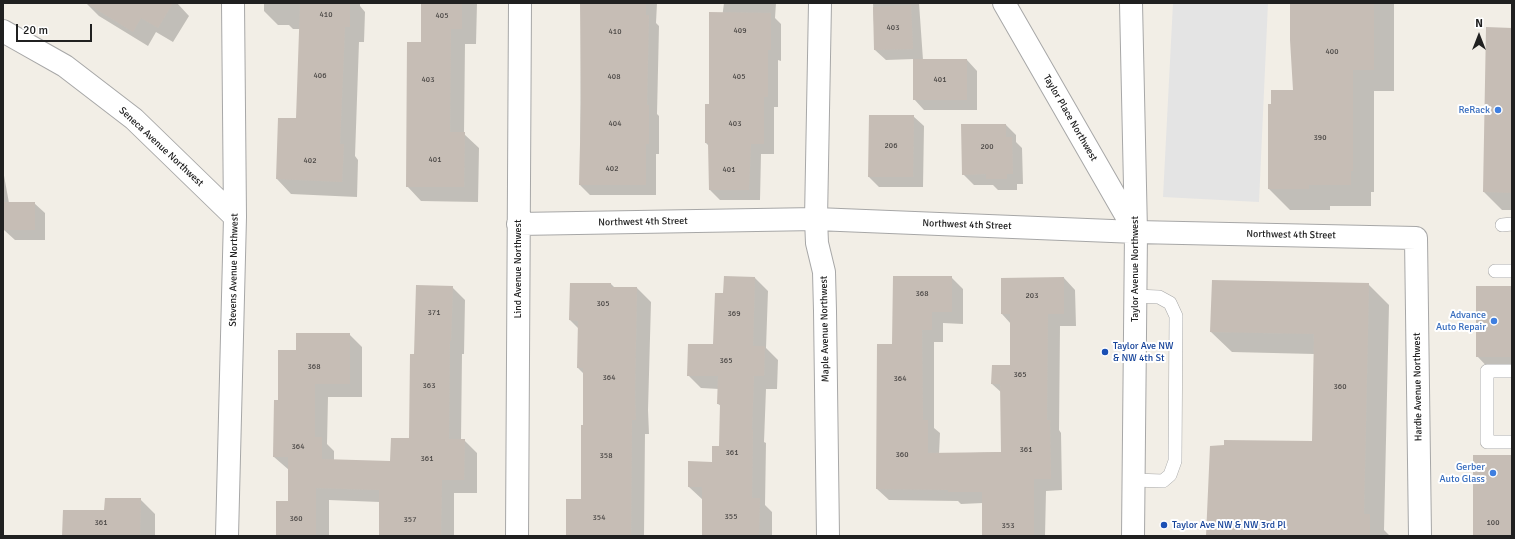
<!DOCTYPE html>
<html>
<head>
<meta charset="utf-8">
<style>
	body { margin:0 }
	#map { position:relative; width:1515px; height:539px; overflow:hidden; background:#f2eee6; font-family:Signika,sans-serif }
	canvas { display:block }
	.frame { position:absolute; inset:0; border:4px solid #202020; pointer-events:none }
	.north { position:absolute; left:1459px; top:16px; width:40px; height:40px; -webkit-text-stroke:3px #fff; paint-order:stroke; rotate:0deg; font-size:11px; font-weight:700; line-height:16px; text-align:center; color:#202020 }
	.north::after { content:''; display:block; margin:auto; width:14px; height:18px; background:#202020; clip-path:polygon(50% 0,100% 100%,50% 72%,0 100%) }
	.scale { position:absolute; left:16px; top:24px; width:76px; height:18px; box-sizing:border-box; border:2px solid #202020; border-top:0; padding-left:5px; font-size:12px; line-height:14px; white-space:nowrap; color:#202020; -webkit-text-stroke:3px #fff; paint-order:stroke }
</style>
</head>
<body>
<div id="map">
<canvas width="1515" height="539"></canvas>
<div class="frame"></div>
<div class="north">N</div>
<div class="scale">20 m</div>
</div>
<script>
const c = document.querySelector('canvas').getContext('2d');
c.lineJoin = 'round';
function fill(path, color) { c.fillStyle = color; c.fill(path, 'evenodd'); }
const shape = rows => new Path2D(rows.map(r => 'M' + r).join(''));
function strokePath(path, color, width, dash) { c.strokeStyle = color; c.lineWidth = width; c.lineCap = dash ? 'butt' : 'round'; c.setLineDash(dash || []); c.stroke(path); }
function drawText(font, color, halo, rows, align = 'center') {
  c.font = font + ' Signika,sans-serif'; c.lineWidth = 4; c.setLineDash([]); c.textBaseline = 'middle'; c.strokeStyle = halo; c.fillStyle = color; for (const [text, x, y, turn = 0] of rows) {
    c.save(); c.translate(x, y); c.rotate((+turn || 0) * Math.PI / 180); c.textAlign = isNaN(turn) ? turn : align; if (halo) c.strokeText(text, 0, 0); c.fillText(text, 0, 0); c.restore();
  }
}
fill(shape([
	[1173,3,1268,3,1259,202,1163,197]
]), '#e4e4e4');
fill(shape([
	[86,3,177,3,189,16,173,42,156,32,148,46,99,16],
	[264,3,360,3,360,6,365,12,364,42,359,42,355,156,358,160,357,197,291,194,277,179,297,119,301,29,293,29,289,25,278,25,264,11],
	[422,3,477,3,476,44,465,44,464,134,479,148,478,202,421,201,407,186,422,43],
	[581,3,657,3,656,23,659,26,657,114,659,116,659,154,656,154,656,195,590,195,580,185],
	[724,3,776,3,775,18,781,24,781,61,778,60,778,107,774,107,774,154,761,154,760,200,720,200,710,190,709,146,706,143],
	[873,3,919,3,923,60,967,60,977,71,977,110,924,110,914,99,914,59,886,60,875,50],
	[1290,3,1394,3,1394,91,1374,91,1374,192,1371,192,1371,206,1330,206,1330,210,1290,210,1269,189,1272,105,1294,91],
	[1512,29,1512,210,1502,210,1484,192],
	[913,116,924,126,923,187,879,187,869,177],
	[1006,125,1016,135,1016,142,1022,148,1023,184,1017,184,1017,190,998,190,993,185,974,185,963,174],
	[3,170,9,203,34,203,45,213,45,240,15,240,4,230],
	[951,277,963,289,963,324,943,323,943,342,934,342,934,428,940,433,939,454,1002,452,1002,393,992,384,993,366,1011,366,1011,324,1002,314,1002,279,1064,278,1075,290,1076,326,1060,326,1059,430,1061,433,1062,490,1046,491,1045,536,983,536,983,503,961,504,958,501,889,500,877,489,893,345],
	[755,278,768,291,766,348,778,360,777,389,766,389,764,442,766,443,765,505,772,512,772,536,703,536,703,500,689,487,713,463,720,447,721,406,718,404,719,389,701,388,688,375,714,345,724,294],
	[611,284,615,288,637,288,651,302,648,410,649,434,645,434,644,536,567,536,582,500,584,374,578,368,579,329,570,320],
	[1368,284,1389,305,1384,530,1390,536,1208,536,1313,442,1314,354,1232,352,1211,332],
	[452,287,465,300,464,354,462,354,461,440,464,440,477,453,477,493,454,493,454,536,380,536,380,502,329,500,329,536,277,536,289,502,289,470,274,457,279,401,297,351,349,334,362,347,362,397,328,397,327,444,334,451,334,460,391,463,410,439,415,355],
	[1512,287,1512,375,1495,375,1477,356],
	[140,499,155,514,155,536,64,536,105,511]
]), '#0003');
fill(shape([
	[86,3,173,3,158,28,141,18,133,32],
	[300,3,350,3,350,27,345,27,340,144,344,144,342,182,276,179,278,118,296,118],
	[421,3,462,3,462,29,451,29,450,132,465,132,464,187,406,187,407,42,421,42],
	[580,3,646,3,646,15,649,15,647,105,649,105,649,144,646,144,646,185,579,185,581,104],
	[1290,3,1374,3,1374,70,1353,70,1353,171,1351,171,1351,185,1309,185,1309,189,1268,189,1268,104,1271,104,1271,90,1293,90,1290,40],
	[911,5,913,49,874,50,873,7],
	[709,12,771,13,771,50,768,50,768,97,764,97,764,144,751,144,749,190,709,190,708,143,705,143,705,104,709,104],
	[1486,27,1512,28,1512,193,1483,192],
	[913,59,967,59,967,100,913,100],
	[869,115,914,115,913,177,868,177],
	[961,124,1006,124,1006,137,1012,137,1013,174,1007,174,1007,179,986,179,986,174,962,175],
	[3,202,35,202,35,230,3,230],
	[724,276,755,277,753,346,765,346,764,376,754,376,752,429,753,430,752,498,760,498,759,536,702,536,702,487,688,487,688,461,712,462,712,446,719,446,720,404,717,404,718,376,687,376,688,344,713,344,715,293,723,293],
	[893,276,952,276,952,312,932,312,932,330,922,330,923,420,928,420,928,453,1001,452,1000,384,991,384,992,365,1010,365,1010,314,1001,314,1001,278,1064,277,1064,314,1048,314,1047,420,1050,420,1051,479,1034,479,1034,536,982,536,982,492,948,492,948,490,876,489,877,344,892,344],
	[1212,280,1369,283,1364,514,1370,514,1370,536,1206,536,1210,446,1224,445,1224,440,1312,441,1314,334,1210,332],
	[570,283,611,283,611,287,637,287,635,396,636,420,632,420,631,536,566,536,566,499,581,499,581,425,583,425,583,368,577,368,578,321,569,320],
	[416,285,453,286,451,341,450,341,449,439,465,439,464,480,442,480,441,536,379,536,379,490,316,488,316,536,276,536,276,501,288,501,288,457,273,457,274,400,278,400,278,350,296,350,296,333,350,333,350,384,315,384,315,437,322,437,322,459,390,461,391,438,409,438,410,354,414,354],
	[1476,286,1512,286,1512,357,1476,357],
	[1473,455,1512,455,1512,536,1473,536],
	[105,498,141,498,140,536,62,536,63,510,104,510]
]), '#c6bdb5');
const lane = shape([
	[1502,225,1512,224],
	[1495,271,1512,271],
	[1512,371,1487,371,1487,442,1512,442],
	[1133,480,1163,481,1170,475,1175,461,1176,316,1170,303,1159,297,1135,296]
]);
const street = shape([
	[820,3,816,219,817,243,824,272,825,311,828,536],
	[1004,3,1135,231],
	[1131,3,1136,232,1133,536],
	[3,31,65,66,134,119,235,217],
	[518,224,816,219,1136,232,1416,238,1420,536],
	[227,536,235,217,233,3],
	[517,536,520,3]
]);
strokePath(lane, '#a7a7a7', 14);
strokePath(street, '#a7a7a7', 24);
strokePath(lane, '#fff', 13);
strokePath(street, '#fff', 22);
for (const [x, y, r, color] of [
	[1498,110,4,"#3f7fe0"],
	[1494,321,4,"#3f7fe0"],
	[1105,352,4,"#1a4fb4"],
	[1493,473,4,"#3f7fe0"],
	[1164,525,4,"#1a4fb4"]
]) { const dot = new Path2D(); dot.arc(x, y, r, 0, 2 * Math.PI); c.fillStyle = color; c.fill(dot); strokePath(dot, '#fff', 1.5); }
drawText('8px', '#4a4745', null, [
	["410",326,15],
	["405",442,16],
	["403",893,28],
	["409",740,31],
	["410",615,32],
	["400",1332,52],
	["406",320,76],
	["408",614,77],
	["405",739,77],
	["403",428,80],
	["401",940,80],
	["404",615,124],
	["403",735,124],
	["390",1320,138],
	["206",891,146],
	["200",987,147],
	["401",435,160],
	["402",310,161],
	["402",612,169],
	["401",729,170],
	["368",922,294],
	["203",1032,296],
	["305",603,304],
	["371",434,313],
	["369",734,314],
	["365",726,361],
	["368",314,367],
	["365",1020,375],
	["364",609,378],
	["364",900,379],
	["363",429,386],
	["360",1340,387],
	["364",298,447],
	["361",1026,450],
	["361",732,453],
	["360",902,455],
	["358",606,456],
	["361",427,459],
	["355",731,517],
	["354",599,518],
	["360",296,519],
	["357",410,520],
	["361",101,523],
	["100",1493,523],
	["353",1008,526]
]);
drawText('10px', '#366cbe', '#fff', [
	["ReRack",1490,110],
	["Advance",1486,315],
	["Auto Repair",1486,327],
	["Gerber",1485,467],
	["Auto Glass",1485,479]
], 'right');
drawText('10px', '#202020', '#fff', [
	["Taylor Place Northwest",1070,118,60],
	["Seneca Avenue Northwest",161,147,43],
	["Northwest 4th Street",643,222,-1],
	["Northwest 4th Street",967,225,2],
	["Northwest 4th Street",1291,235,1],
	["Lind Avenue Northwest",518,269,-90],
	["Taylor Avenue Northwest",1135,269,-90],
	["Stevens Avenue Northwest",234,270,-89],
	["Maple Avenue Northwest",825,329,-91],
	["Hardie Avenue Northwest",1418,387,-91]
]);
drawText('10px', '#164399', '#fff', [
	["Taylor Ave NW",1113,346],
	["& NW 4th St",1113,358],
	["Taylor Ave NW & NW 3rd Pl",1172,525]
], 'left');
</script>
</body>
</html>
